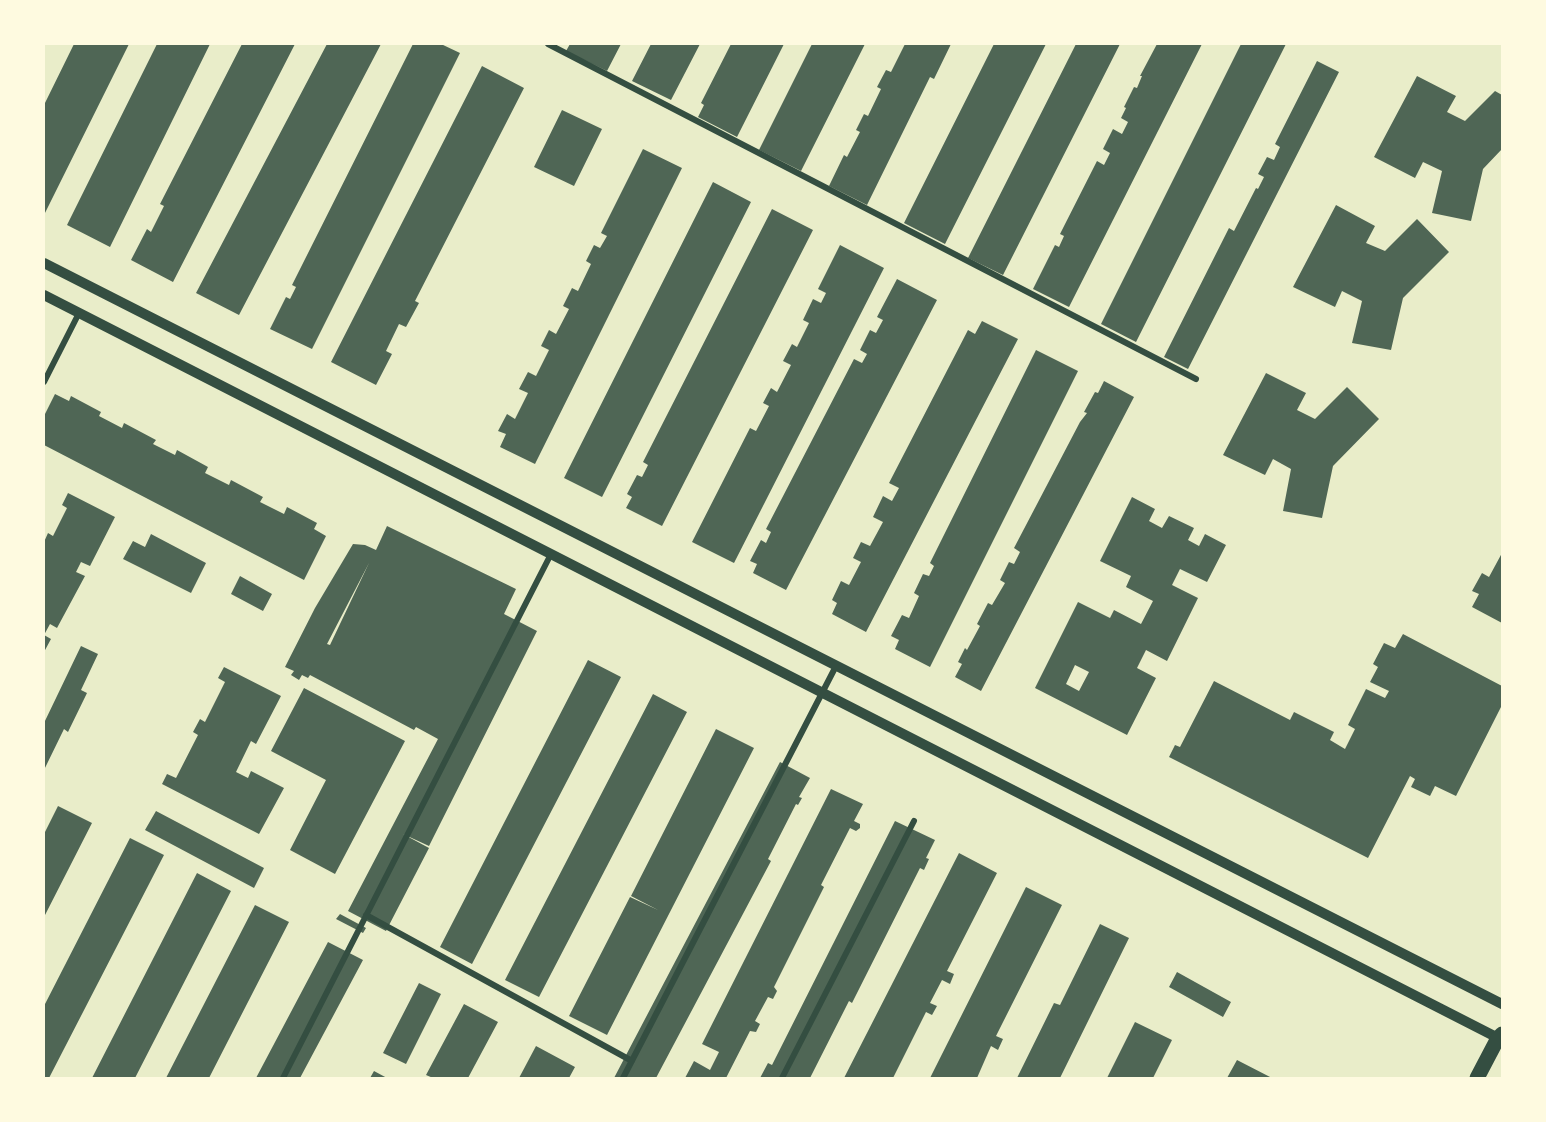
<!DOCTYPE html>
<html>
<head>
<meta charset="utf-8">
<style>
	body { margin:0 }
	#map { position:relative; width:1546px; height:1122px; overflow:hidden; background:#e9edc9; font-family:"Noto Serif",serif }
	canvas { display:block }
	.frame { position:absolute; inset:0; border:45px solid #fefae0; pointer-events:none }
</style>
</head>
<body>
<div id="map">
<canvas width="1546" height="1122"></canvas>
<div class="frame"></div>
</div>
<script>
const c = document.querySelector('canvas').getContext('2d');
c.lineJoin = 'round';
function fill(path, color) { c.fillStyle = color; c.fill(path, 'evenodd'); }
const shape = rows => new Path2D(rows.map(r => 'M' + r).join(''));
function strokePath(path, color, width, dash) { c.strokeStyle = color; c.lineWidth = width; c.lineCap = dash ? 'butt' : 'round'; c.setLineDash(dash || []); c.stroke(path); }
fill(shape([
	[74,44,129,44,44,215,44,105],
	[157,44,210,44,110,247,67,225],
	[242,44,295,44,173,282,131,260,147,229,151,232,164,206,160,204],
	[327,44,381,44,239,315,196,293],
	[413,44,441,44,460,53,312,349,270,329,286,297,290,299,296,287,292,285],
	[570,44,621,44,607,71,566,51],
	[651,44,700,44,671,100,632,81],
	[731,44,784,44,737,137,698,117,704,105,701,103],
	[812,44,865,44,801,171,759,150],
	[905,44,951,44,934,79,930,77,867,205,829,186,844,155,847,157,860,132,856,130,864,114,868,116,881,89,877,87,886,70,891,72],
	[994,44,1046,44,945,244,904,223],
	[1076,44,1120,44,1003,275,968,258],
	[1157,44,1202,44,1069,307,1033,289,1055,245,1059,247,1064,236,1060,234,1097,161,1104,165,1110,153,1103,149,1113,129,1122,134,1128,122,1121,118,1126,108,1124,107,1134,87,1137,88,1142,76,1140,76],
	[1241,44,1286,44,1136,342,1101,324],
	[1317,61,1339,72,1188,369,1164,357,1229,228,1234,231,1256,188,1258,189,1264,177,1258,174,1267,157,1274,160,1280,147,1275,144],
	[482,66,524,88,415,301,419,303,406,327,399,324,386,351,392,354,376,385,331,362],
	[1417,76,1456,96,1447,112,1465,121,1495,91,1502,95,1502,149,1483,169,1471,221,1432,213,1442,171,1423,162,1415,178,1374,157],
	[562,110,602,129,574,186,534,167],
	[643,149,682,168,535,464,500,447,506,434,498,431,507,414,515,419,528,393,519,389,528,372,536,376,549,350,541,346,549,330,556,334,569,309,563,306,572,288,578,291,591,264,586,261,594,245,600,248,607,236,601,233],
	[713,182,751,202,602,497,564,478],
	[1336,205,1375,226,1366,243,1385,251,1417,219,1449,252,1403,298,1391,350,1352,343,1362,301,1342,291,1335,307,1293,287],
	[772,209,813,230,662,526,626,508,632,497,627,494,637,475,642,477,648,465,643,462],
	[840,245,884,268,734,563,692,542,750,428,756,431,769,406,763,403,771,388,777,392,791,365,783,361,792,344,797,347,809,323,803,320,813,299,821,303,826,293,818,289],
	[897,279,937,300,786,590,753,573,757,564,750,561,761,540,766,543,771,532,766,529,854,359,862,363,867,354,860,350,870,330,876,333,883,320,877,317],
	[982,321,1018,339,866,632,832,614,837,603,832,600,841,581,849,585,861,562,853,558,861,542,870,546,883,522,873,517,883,496,892,501,899,488,889,483,968,330,975,334],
	[1036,350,1078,371,930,667,895,649,899,640,891,636,902,615,909,618,919,596,914,593,923,574,929,576,934,566,930,563],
	[1266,373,1306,393,1297,410,1315,419,1347,387,1379,419,1333,466,1322,518,1283,511,1291,469,1273,459,1265,475,1223,455],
	[1104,381,1134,397,981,691,955,677,962,664,958,662,965,648,967,650,980,626,977,624,988,603,992,605,1005,583,1000,580,1009,562,1014,564,1020,552,1014,548,1080,422,1087,413,1084,412,1095,392,1098,393],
	[55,394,69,401,71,396,101,412,99,416,122,428,124,423,156,440,153,444,175,455,177,450,208,467,205,473,229,485,231,480,263,497,260,502,284,514,287,507,317,523,314,529,326,536,304,580,44,445,44,416],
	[68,493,115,517,90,566,81,562,76,572,85,576,57,628,50,624,44,635,51,639,44,652,44,542,48,533,53,536,67,508,62,505],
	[1132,497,1155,509,1149,521,1162,528,1169,516,1194,528,1188,540,1199,546,1205,534,1226,545,1207,582,1180,569,1172,585,1198,598,1167,661,1146,650,1137,668,1156,678,1127,735,1035,688,1078,602,1110,618,1114,610,1141,624,1153,601,1126,587,1131,576,1100,561],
	[1075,665,1089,672,1079,691,1066,684],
	[387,526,516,589,504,614,537,631,429,846,403,834,429,848,386,931,348,911,438,739,416,727,414,730,310,675,308,678,302,675,299,680,291,675,294,671,285,667,315,608,353,544,365,545,376,550],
	[369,563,330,645,327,644],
	[151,534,206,563,191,593,123,559,133,541,145,547],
	[1502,553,1502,623,1472,607,1479,594,1472,591,1482,573,1489,577],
	[240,576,272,594,263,611,231,594],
	[1403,634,1502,686,1502,705,1456,796,1435,786,1430,796,1411,787,1415,779,1410,776,1368,858,1169,757,1175,745,1180,747,1214,681,1290,720,1294,712,1334,732,1330,740,1345,749,1355,729,1348,725,1366,689,1385,698,1389,691,1370,682,1378,667,1373,664,1384,643,1395,648],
	[81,646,98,654,81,690,87,693,68,732,64,729,44,770,44,723],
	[588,660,621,677,472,964,440,947],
	[224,667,281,696,256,744,251,741,236,772,248,778,251,771,284,788,259,834,162,784,167,774,176,778,198,735,193,732,200,719,205,722,225,682,218,678],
	[304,688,405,741,335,874,290,850,326,780,271,751],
	[653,694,687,712,539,997,505,980],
	[716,729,754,748,607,1035,569,1016,630,897,658,910,631,896],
	[780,762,810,778,799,797,802,798,798,805,796,804,768,859,771,861,656,1078,614,1078],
	[831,789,863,804,854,821,860,824,860,828,856,831,850,828,821,885,824,887,774,987,777,991,773,999,768,997,755,1021,760,1024,756,1032,750,1031,726,1078,685,1078,694,1061,710,1070,719,1052,702,1044],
	[58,806,92,823,44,917,44,834],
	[156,811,264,868,254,888,145,830],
	[895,821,935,840,926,858,929,859,924,870,920,868,852,1003,849,1001,810,1078,760,1078,768,1063,772,1065],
	[130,838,164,855,49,1078,44,1078,44,1006],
	[959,853,997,873,947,971,954,974,950,984,942,980,930,1003,937,1006,932,1015,926,1012,893,1078,844,1078],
	[197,873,231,891,135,1078,92,1078],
	[1026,887,1062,905,996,1036,1003,1039,998,1050,991,1046,977,1078,930,1078],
	[255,905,289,922,209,1078,166,1078],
	[340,914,366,928,363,933,336,919],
	[1100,924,1129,938,1060,1078,1017,1078,1054,1003,1060,1005],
	[328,942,363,960,300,1078,256,1078],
	[1177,972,1231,1002,1223,1017,1169,987],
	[419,983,441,994,406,1064,383,1053],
	[464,1004,498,1022,468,1078,433,1078,426,1075],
	[1135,1022,1172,1040,1153,1078,1107,1078],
	[536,1046,575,1067,569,1078,519,1078],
	[1237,1060,1272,1078,1227,1078],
	[374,1071,387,1078,370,1078]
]), '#4f6655');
strokePath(shape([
	[548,44,1196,379],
	[44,382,79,313],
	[366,915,632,1061],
	[283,1078,551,554],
	[623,1078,836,666],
	[782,1078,914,821]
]), '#344e41', 6);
strokePath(shape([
	[44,263,1502,1004],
	[44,295,1502,1040]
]), '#344e41', 10);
strokePath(shape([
	[1477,1078,1498,1038,1502,1034]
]), '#344e41', 15);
</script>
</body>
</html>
